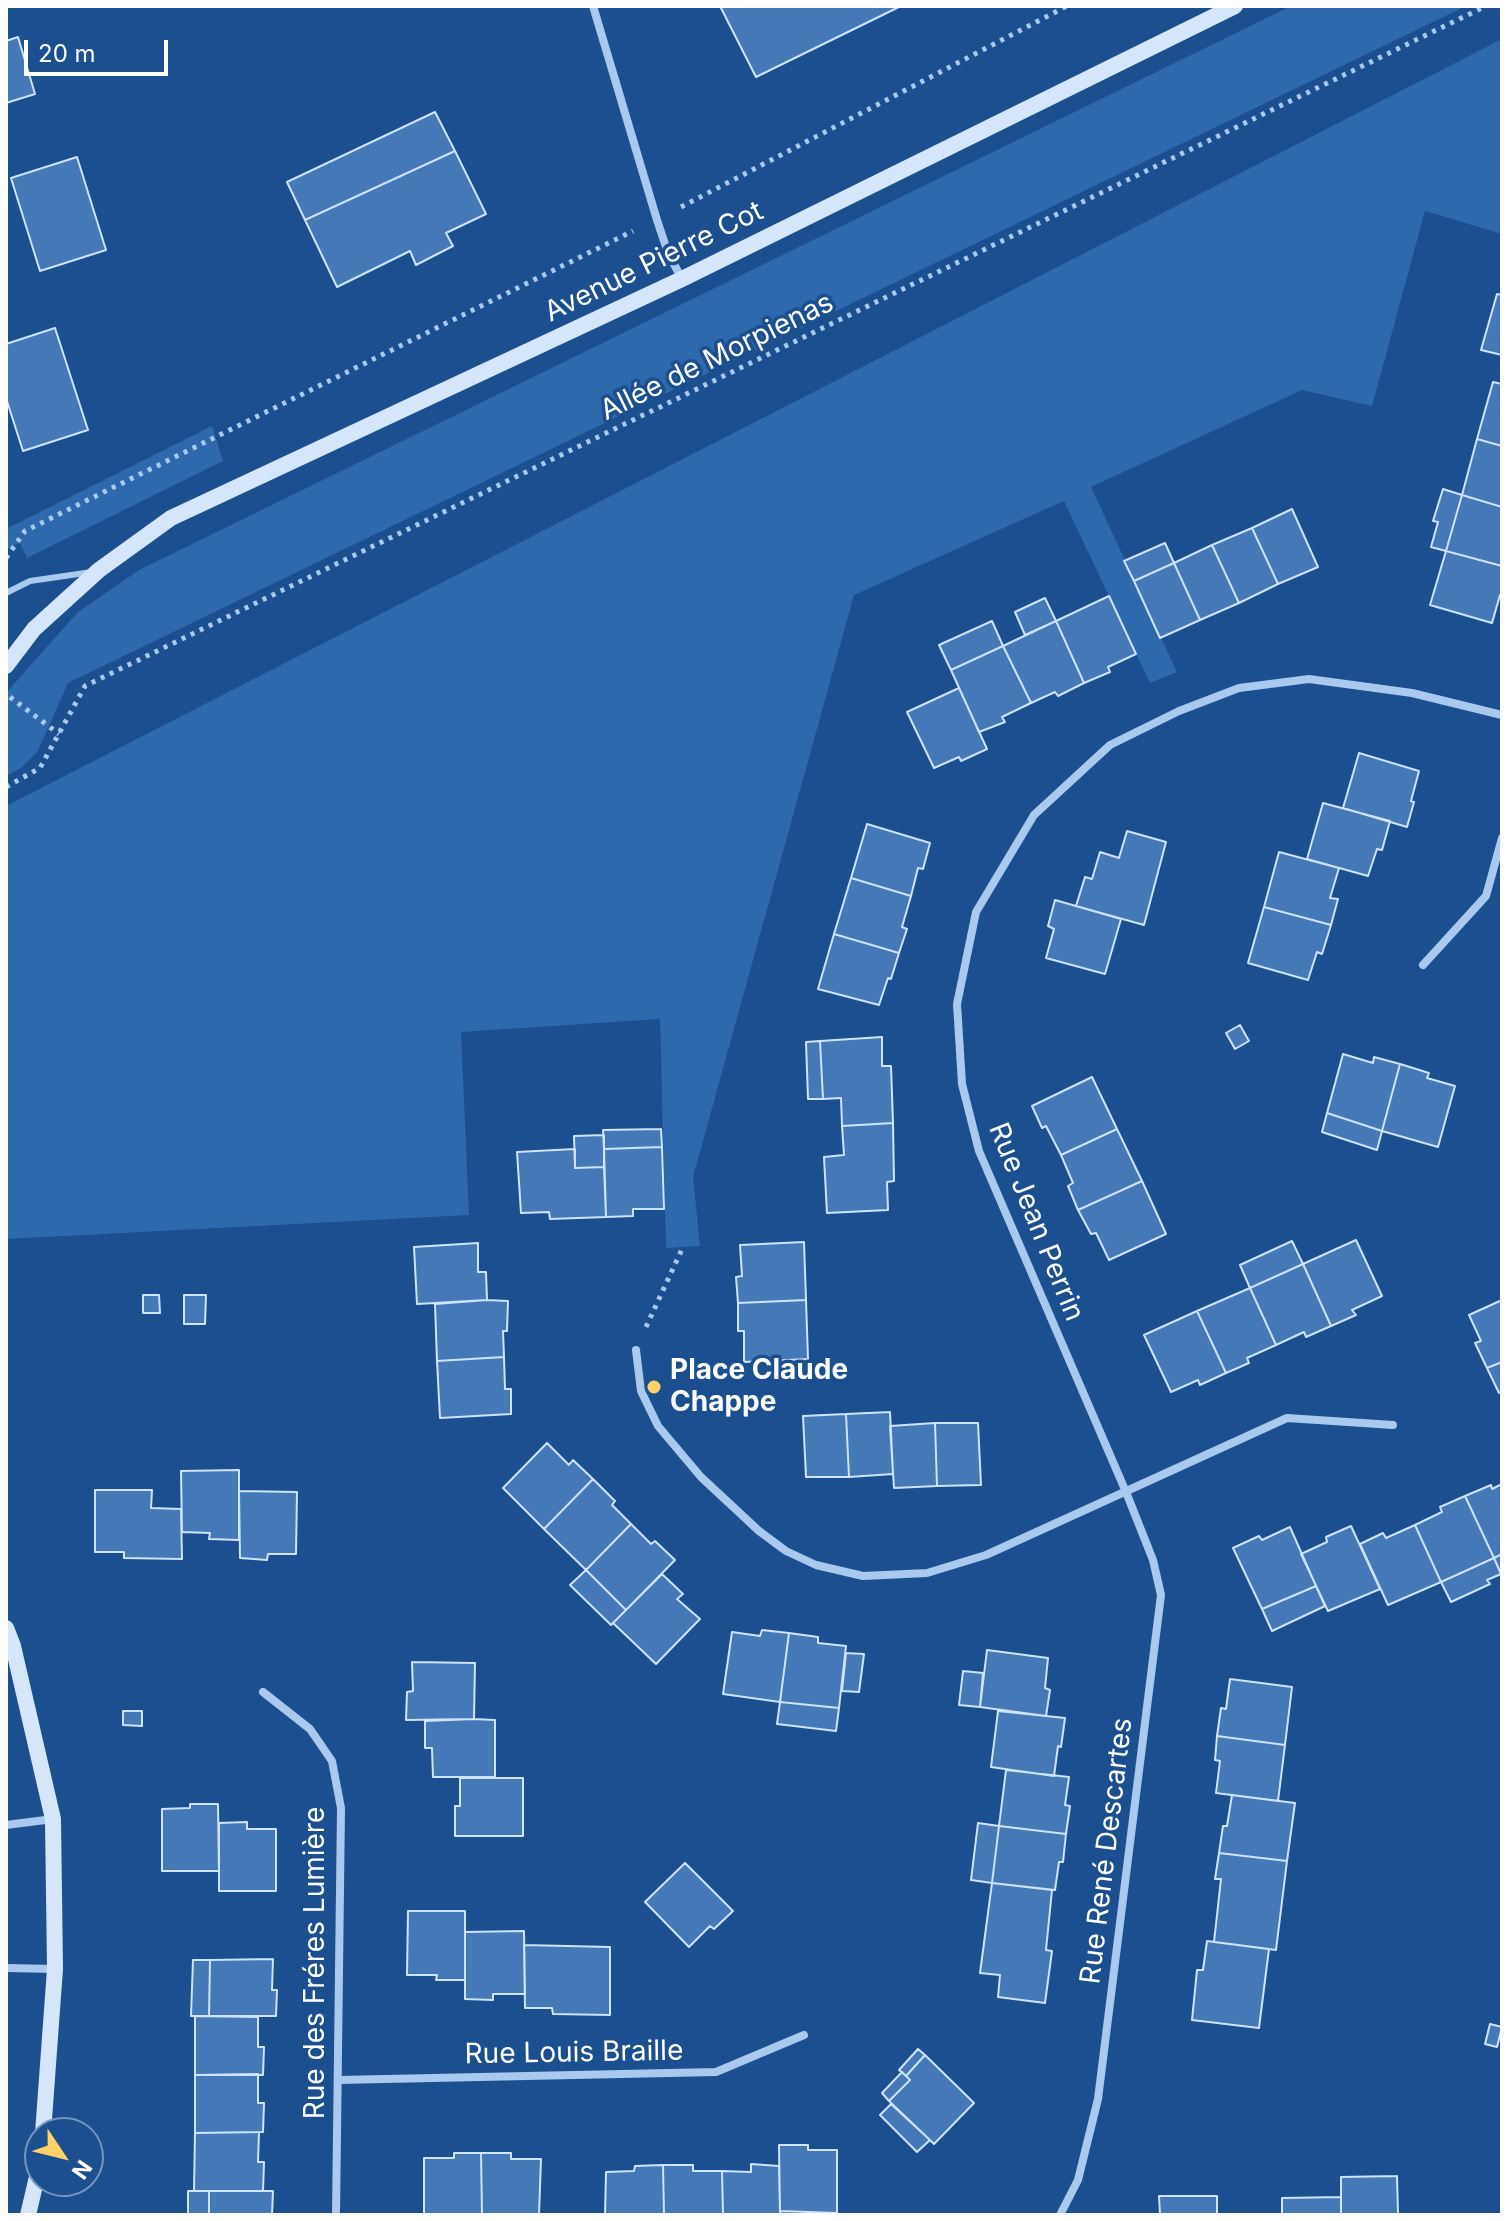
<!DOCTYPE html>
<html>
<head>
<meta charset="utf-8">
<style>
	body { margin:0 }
	#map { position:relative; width:1508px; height:2221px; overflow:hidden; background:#1b4f8f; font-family:Inter,sans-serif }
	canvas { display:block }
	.frame { position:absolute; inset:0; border:8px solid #fff; pointer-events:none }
	.north { position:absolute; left:24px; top:2117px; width:80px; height:80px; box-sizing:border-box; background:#1b4f8f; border:2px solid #7695bc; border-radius:50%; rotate:125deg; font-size:22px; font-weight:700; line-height:32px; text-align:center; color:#fff }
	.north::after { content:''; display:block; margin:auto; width:28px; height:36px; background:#ffd166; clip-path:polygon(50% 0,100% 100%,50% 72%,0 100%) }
	.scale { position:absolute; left:24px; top:40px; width:144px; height:36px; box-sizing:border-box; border:4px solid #fff; border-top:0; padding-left:10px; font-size:24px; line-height:28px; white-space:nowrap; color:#fff; -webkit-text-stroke:6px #1b4f8f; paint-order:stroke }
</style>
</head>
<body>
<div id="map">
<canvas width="1508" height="2221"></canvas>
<div class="frame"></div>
<div class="north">N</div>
<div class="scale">20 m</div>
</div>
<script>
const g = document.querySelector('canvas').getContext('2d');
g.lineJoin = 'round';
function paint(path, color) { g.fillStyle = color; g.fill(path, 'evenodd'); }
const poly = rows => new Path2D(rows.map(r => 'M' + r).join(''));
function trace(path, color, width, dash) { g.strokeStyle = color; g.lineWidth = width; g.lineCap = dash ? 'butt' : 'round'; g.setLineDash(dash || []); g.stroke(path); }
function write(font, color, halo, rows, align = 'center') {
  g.font = font + ' Inter,sans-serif'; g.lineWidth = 7; g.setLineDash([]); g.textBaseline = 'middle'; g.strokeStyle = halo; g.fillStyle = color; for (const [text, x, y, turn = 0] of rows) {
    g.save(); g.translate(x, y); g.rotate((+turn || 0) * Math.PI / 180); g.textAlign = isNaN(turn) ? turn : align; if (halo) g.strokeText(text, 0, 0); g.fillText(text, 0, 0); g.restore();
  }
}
paint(poly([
	[1291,6,1466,6,68,683,38,751,21,768,6,776,6,693,78,612,139,570],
	[1502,39,1502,234,1425,211,1372,406,1302,390,1091,487,1177,672,1150,683,1064,501,854,595,693,1177,700,1246,666,1248,660,1019,461,1032,469,1215,6,1239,6,806],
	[212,426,223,461,27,558,20,543,6,549,6,529]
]), '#2e69ad');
const building = poly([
	[720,6,901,6,756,77,720,6],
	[18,37,35,94,6,103,6,41,18,37],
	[435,112,455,151,305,220,287,182,435,112],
	[455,151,486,214,446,233,453,246,416,265,410,251,337,287,305,220,455,151],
	[77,157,106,250,40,271,11,178,77,157],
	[1497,294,1502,295,1502,355,1481,350,1497,294],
	[55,328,88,430,23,451,6,398,6,344,55,328],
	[1493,382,1502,384,1502,446,1477,439,1493,382],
	[1477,439,1502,446,1502,507,1462,495,1477,439],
	[1443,489,1462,495,1446,551,1431,547,1438,522,1433,521,1443,489],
	[1462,495,1502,507,1502,566,1446,551,1462,495],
	[1292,509,1318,567,1278,584,1252,528,1292,509],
	[1252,528,1278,584,1239,603,1212,545,1252,528],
	[1165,543,1174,563,1134,581,1124,561,1165,543],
	[1212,545,1239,603,1200,620,1174,563,1212,545],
	[1446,551,1502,566,1502,596,1500,595,1492,623,1430,605,1446,551],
	[1174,563,1200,620,1160,638,1134,581,1174,563],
	[1109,596,1136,654,1108,667,1110,672,1084,683,1056,621,1109,596],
	[1045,598,1056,621,1025,635,1015,612,1045,598],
	[992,621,1003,646,951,670,939,645,992,621],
	[1056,621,1084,683,1058,696,1055,692,1031,703,1003,646,1056,621],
	[1003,646,1031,703,1002,717,1005,722,979,732,951,670,1003,646],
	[959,688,987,749,961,761,959,757,934,768,907,712,959,688],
	[1359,753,1419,771,1411,801,1414,802,1407,827,1343,808,1359,753],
	[1323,803,1390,821,1382,850,1377,849,1368,876,1307,859,1323,803],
	[867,824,930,843,923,869,918,868,911,896,851,878,867,824],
	[1127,831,1166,842,1144,925,1076,906,1085,877,1092,879,1100,852,1119,858,1127,831],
	[1279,852,1339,868,1330,898,1338,899,1331,925,1264,907,1279,852],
	[851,878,911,896,902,927,907,929,899,953,834,934,851,878],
	[1055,900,1121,919,1105,974,1046,958,1054,929,1048,926,1055,900],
	[1264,907,1331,925,1322,954,1317,952,1308,980,1248,963,1264,907],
	[834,934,899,953,891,979,888,978,879,1005,818,989,834,934],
	[1240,1025,1249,1041,1235,1049,1226,1033,1240,1025],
	[882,1037,882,1066,891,1066,893,1123,842,1126,841,1098,823,1099,820,1041,882,1037],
	[820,1041,823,1099,808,1099,806,1042,820,1041],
	[1343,1054,1373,1063,1374,1057,1400,1064,1382,1131,1327,1113,1343,1054],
	[1400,1064,1429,1073,1427,1078,1455,1086,1438,1147,1382,1131,1400,1064],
	[1092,1077,1117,1129,1061,1155,1046,1126,1042,1128,1032,1106,1092,1077],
	[1327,1113,1382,1131,1377,1150,1322,1132,1327,1113],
	[893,1123,894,1181,887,1182,888,1210,827,1213,824,1157,844,1155,842,1126,893,1123],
	[661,1129,662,1147,604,1149,603,1130,661,1129],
	[1117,1129,1142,1181,1078,1210,1068,1186,1073,1183,1061,1155,1117,1129],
	[604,1135,604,1167,575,1168,574,1136,604,1135],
	[662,1147,664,1209,633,1209,633,1216,606,1217,604,1149,662,1147],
	[575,1149,575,1168,604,1167,606,1217,550,1219,549,1212,521,1213,517,1152,575,1149],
	[1142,1181,1166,1234,1109,1260,1096,1233,1091,1234,1078,1210,1142,1181],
	[1356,1240,1382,1296,1352,1310,1356,1315,1331,1326,1303,1264,1356,1240],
	[1292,1241,1303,1264,1250,1288,1240,1265,1292,1241],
	[804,1242,806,1300,738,1303,736,1277,742,1276,740,1245,804,1242],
	[478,1243,478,1272,486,1272,487,1300,417,1304,414,1247,478,1243],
	[1303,1264,1331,1326,1306,1337,1304,1332,1276,1345,1250,1288,1303,1264],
	[1250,1288,1276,1345,1247,1358,1249,1363,1226,1373,1197,1311,1250,1288],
	[143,1295,159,1295,160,1313,143,1313,143,1295],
	[184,1295,206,1295,205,1324,184,1324,184,1295],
	[487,1300,508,1301,507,1331,503,1331,504,1357,437,1361,435,1304,487,1300],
	[806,1300,808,1359,744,1362,744,1331,738,1331,738,1303,806,1300],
	[1502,1300,1502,1362,1487,1368,1475,1343,1481,1341,1469,1315,1502,1300],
	[1197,1311,1226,1373,1200,1385,1198,1380,1171,1392,1144,1335,1197,1311],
	[504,1357,505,1389,511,1389,511,1414,440,1418,437,1361,504,1357],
	[1502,1362,1502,1391,1499,1393,1487,1368,1502,1362],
	[890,1412,893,1474,849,1477,846,1414,890,1412],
	[846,1414,849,1477,806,1477,803,1416,846,1414],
	[935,1423,978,1423,981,1485,937,1486,935,1423],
	[935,1423,937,1486,894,1488,890,1426,935,1423],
	[547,1443,569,1465,573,1460,593,1479,544,1529,503,1488,547,1443],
	[239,1470,239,1540,209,1539,210,1533,182,1532,181,1471,239,1470],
	[593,1479,615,1501,612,1505,631,1524,586,1570,544,1529,593,1479],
	[1502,1484,1502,1554,1494,1558,1465,1496,1491,1485,1492,1489,1502,1484],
	[95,1490,152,1490,151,1508,181,1509,182,1559,124,1558,124,1552,95,1552,95,1490],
	[239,1491,297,1492,296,1554,268,1554,267,1560,240,1558,239,1491],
	[1465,1496,1494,1558,1441,1582,1415,1525,1442,1512,1440,1507,1465,1496],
	[631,1524,651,1544,655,1541,675,1560,626,1610,586,1570,631,1524],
	[1415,1525,1441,1582,1388,1605,1360,1544,1383,1533,1386,1538,1415,1525],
	[1351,1526,1380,1589,1328,1611,1301,1554,1327,1542,1326,1537,1351,1526],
	[1290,1527,1316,1586,1262,1609,1233,1548,1259,1536,1262,1540,1290,1527],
	[1502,1554,1502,1574,1501,1574,1494,1558,1502,1554],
	[1494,1558,1501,1574,1487,1580,1490,1584,1451,1602,1441,1582,1494,1558],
	[586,1570,626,1610,611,1625,570,1585,586,1570],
	[662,1574,683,1594,677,1599,700,1619,656,1664,613,1623,662,1574],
	[1316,1586,1325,1606,1272,1631,1262,1609,1316,1586],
	[762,1630,789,1633,780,1702,723,1694,732,1632,760,1636,762,1630],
	[789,1633,818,1637,818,1643,846,1646,839,1708,780,1702,789,1633],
	[987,1650,1048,1658,1045,1688,1050,1690,1046,1716,980,1707,987,1650],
	[846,1653,864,1654,859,1692,842,1691,846,1653],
	[412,1662,475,1663,474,1719,406,1720,407,1692,413,1691,412,1662],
	[963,1671,983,1673,980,1707,959,1705,963,1671],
	[1230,1679,1292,1687,1285,1745,1217,1736,1221,1708,1226,1709,1230,1679],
	[780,1702,839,1708,836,1731,777,1724,780,1702],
	[123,1711,142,1711,142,1726,123,1725,123,1711],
	[998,1711,1065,1718,1061,1747,1058,1746,1054,1776,991,1767,998,1711],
	[474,1719,495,1720,495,1777,433,1777,432,1748,425,1748,425,1721,474,1719],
	[1217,1736,1285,1745,1278,1801,1216,1793,1220,1761,1215,1760,1217,1736],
	[1006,1770,1069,1777,1065,1805,1070,1806,1066,1834,999,1826,1006,1770],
	[460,1778,523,1778,523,1836,455,1836,455,1806,460,1806,460,1778],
	[1232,1795,1295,1803,1287,1861,1219,1853,1223,1826,1227,1826,1232,1795],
	[190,1804,218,1804,219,1871,162,1871,162,1809,190,1808,190,1804],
	[247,1822,247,1829,276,1829,276,1891,219,1891,219,1823,247,1822],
	[978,1823,999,1826,992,1883,971,1880,978,1823],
	[999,1826,1066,1834,1063,1862,1059,1862,1055,1890,992,1883,999,1826],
	[1219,1853,1287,1861,1276,1950,1214,1942,1221,1879,1215,1879,1219,1853],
	[685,1863,733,1911,714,1929,710,1926,689,1947,645,1902,685,1863],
	[992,1883,1052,1890,1046,1950,1052,1951,1045,2003,998,1997,1000,1975,980,1973,992,1883],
	[408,1911,465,1911,465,1980,436,1980,437,1975,407,1975,408,1911],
	[524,1931,525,1994,493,1994,493,2000,465,1999,465,1932,524,1931],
	[1207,1941,1269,1949,1259,2028,1192,2020,1197,1970,1203,1970,1207,1941],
	[524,1945,610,1947,610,2015,553,2014,552,2008,525,2008,524,1945],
	[273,1959,272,1990,277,1990,276,2016,209,2016,210,1960,273,1959],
	[193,1960,210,1960,209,2016,191,2016,193,1960],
	[195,2016,258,2017,258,2047,264,2047,263,2075,195,2075,195,2016],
	[1490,2024,1502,2027,1497,2047,1485,2044,1490,2024],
	[918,2049,925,2055,906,2076,899,2070,918,2049],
	[925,2055,974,2103,934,2144,889,2101,910,2080,906,2076,925,2055],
	[902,2072,910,2080,889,2101,882,2093,902,2072],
	[258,2074,258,2103,264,2103,263,2132,195,2133,195,2075,258,2074],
	[891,2104,930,2140,917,2152,880,2115,891,2104],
	[259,2132,258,2162,264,2162,263,2191,194,2191,195,2133,259,2132],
	[779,2145,808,2145,808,2150,837,2150,837,2213,780,2211,779,2145],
	[454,2153,481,2153,482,2215,424,2215,424,2158,454,2158,454,2153],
	[481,2153,511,2153,511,2159,541,2159,539,2215,482,2215,481,2153],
	[751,2164,779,2166,780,2215,723,2215,722,2171,751,2172,751,2164],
	[663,2165,693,2165,693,2171,722,2171,723,2215,664,2215,663,2165],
	[663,2165,664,2215,605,2215,606,2172,634,2171,635,2166,663,2165],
	[1397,2176,1398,2215,1341,2215,1341,2177,1397,2176],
	[188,2191,209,2191,209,2215,188,2215,188,2191],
	[209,2191,273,2191,272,2215,209,2215,209,2191],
	[1159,2196,1217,2196,1217,2214,1247,2215,1160,2215,1159,2196],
	[1341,2197,1341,2215,1282,2215,1282,2198,1341,2197],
	[780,2211,837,2213,837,2215,780,2215,780,2211]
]);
paint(building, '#4478b7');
trace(building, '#cfe3fa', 2);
trace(poly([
	[681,207,1067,6],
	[6,558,25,531,633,231],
	[10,697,59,734],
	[6,787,40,768,85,686,1486,6],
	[646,1327,683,1247]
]), '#a9c9ee', 5, [4, 6]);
trace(poly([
	[6,593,30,581,92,572]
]), '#a9c9ee', 6);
trace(poly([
	[593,6,657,220,668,253,682,279],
	[1423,965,1486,896,1502,838],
	[636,1350,641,1391,658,1426,701,1477,759,1531,786,1551,816,1565,863,1576,927,1573,986,1555,1287,1418,1393,1425],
	[263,1692,310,1729,332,1761,341,1808,336,2215],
	[6,1825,53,1819],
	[6,1968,55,1969],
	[338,2080,716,2072,804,2035],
	[1060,2215,1078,2180,1098,2099,1161,1595,1153,1560,1126,1492,979,1151,962,1084,957,1004,976,912,1034,815,1110,745,1179,711,1239,688,1309,679,1412,693,1502,715]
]), '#a9c9ee', 8);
trace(poly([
	[6,666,34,629,99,570,171,518,682,279,1235,6],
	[6,1628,13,1646,53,1819,55,1969,43,2133],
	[28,2215,40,2164]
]), '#d6e6fa', 16);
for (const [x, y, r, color] of [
	[654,1387,8,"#ffd166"]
]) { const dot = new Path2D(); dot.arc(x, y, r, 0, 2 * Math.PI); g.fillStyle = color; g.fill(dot); trace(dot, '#1b4f8f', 3); }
write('28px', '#fff', '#1b4f8f', [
	["Avenue Pierre Cot",654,262,-26],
	["Allée de Morpienas",717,357,-26],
	["Rue Jean Perrin",1036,1222,68],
	["Rue René Descartes",1107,1851,-83],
	["Rue des Fréres Lumière",316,1963,-90],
	["Rue Louis Braille",574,2053,-1]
]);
write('bold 28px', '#fff', '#1b4f8f', [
	["Place Claude",670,1371],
	["Chappe",670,1403]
], 'left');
</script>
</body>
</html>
